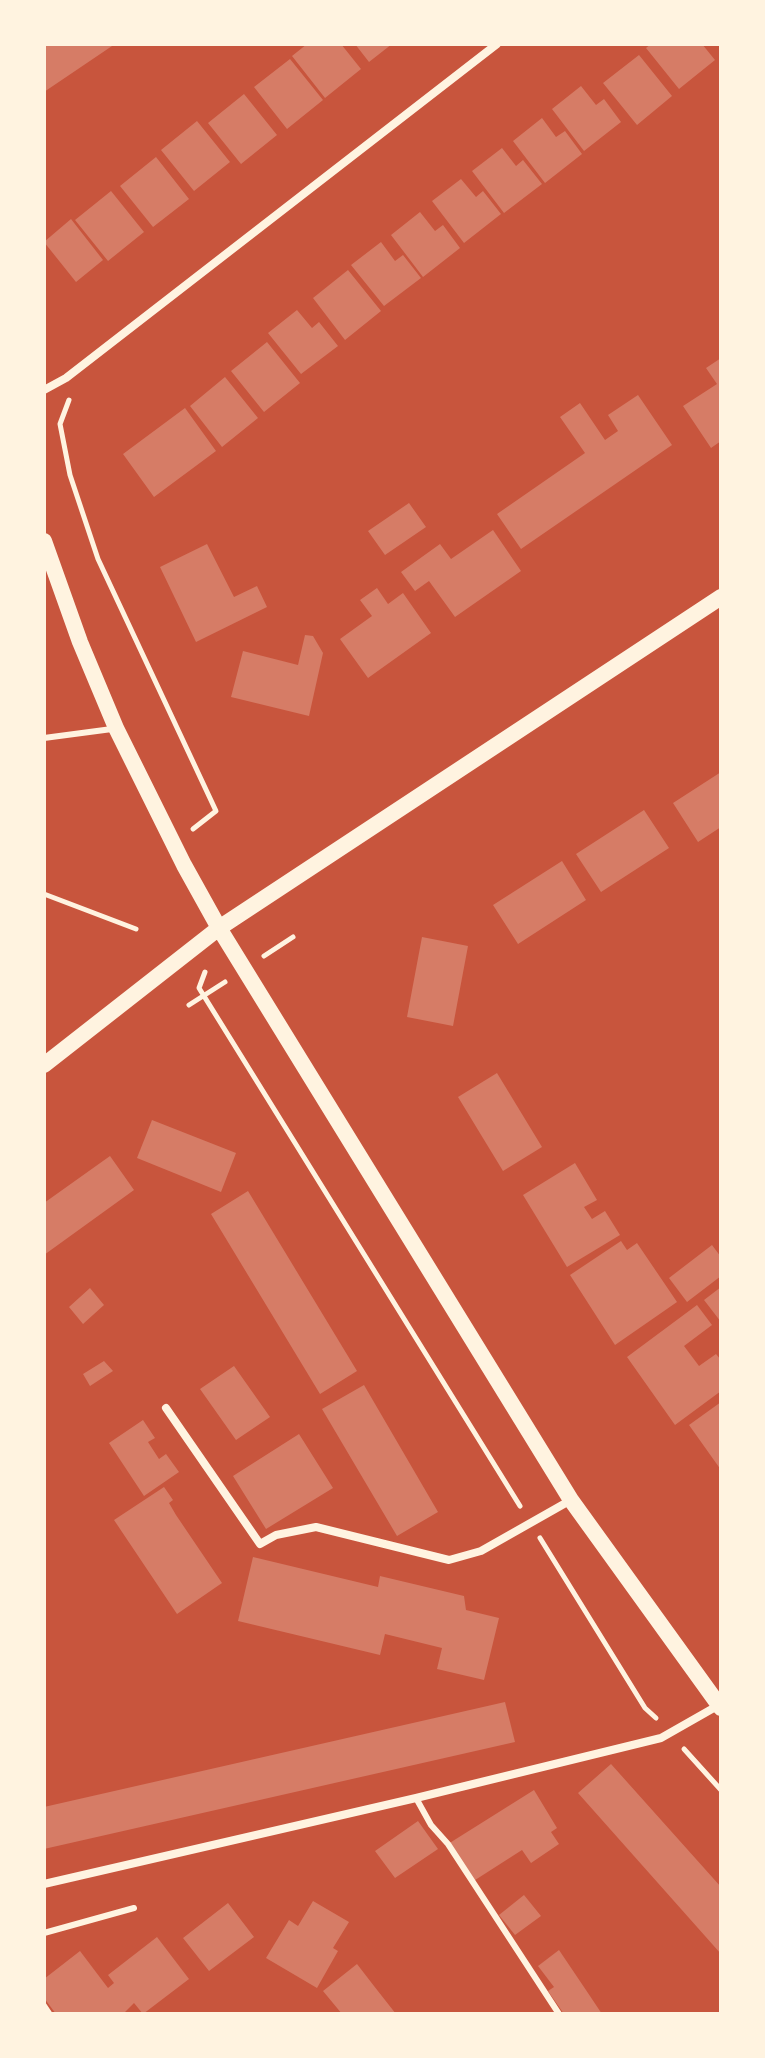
<!DOCTYPE html>
<html>
<head>
<meta charset="utf-8">
<style>
	body { margin:0 }
	#map { position:relative; width:765px; height:2058px; overflow:hidden; background:#c8553d; font-family:"Roboto Condensed",sans-serif }
	canvas { display:block }
	.frame { position:absolute; inset:0; border:46px solid #fff3e0; pointer-events:none }
</style>
</head>
<body>
<div id="map">
<canvas width="765" height="2058"></canvas>
<div class="frame"></div>
</div>
<script>
const g = document.querySelector('canvas').getContext('2d');
g.lineJoin = 'round';
function paint(path, color) { g.fillStyle = color; g.fill(path, 'evenodd'); }
const poly = rows => new Path2D(rows.map(r => 'M' + r).join(''));
function trace(path, color, width, dash) { g.strokeStyle = color; g.lineWidth = width; g.lineCap = dash ? 'butt' : 'round'; g.setLineDash(dash || []); g.stroke(path); }
paint(poly([
	[44,44,115,44,44,92],
	[307,44,341,44,361,69,325,98,292,56],
	[355,44,392,44,369,62],
	[651,44,702,44,715,60,679,89,646,48],
	[639,55,672,96,637,125,603,83],
	[290,59,323,100,287,129,254,87],
	[581,86,596,105,604,99,621,122,584,151,552,109],
	[244,94,277,135,241,164,208,123],
	[542,118,556,137,565,131,582,154,545,183,513,141],
	[197,121,230,162,194,191,161,150],
	[502,148,516,166,523,160,542,184,504,213,472,171],
	[156,157,189,199,153,227,120,186],
	[461,179,476,197,483,191,501,214,464,243,432,201],
	[111,191,144,232,108,261,75,220],
	[420,212,435,231,443,225,460,248,423,277,391,235],
	[71,219,103,260,76,282,44,242],
	[381,242,395,261,403,255,421,278,384,306,351,265],
	[348,270,381,311,345,340,313,298],
	[297,310,312,328,319,322,338,346,301,374,268,333],
	[267,342,300,383,264,412,231,371],
	[721,358,721,441,711,448,683,406,717,384,706,368],
	[225,377,258,418,222,447,190,406],
	[638,395,672,445,521,549,497,514,585,453,560,417,580,403,605,440,618,431,608,415],
	[185,408,216,451,154,497,123,454],
	[409,503,426,527,385,555,368,531],
	[493,530,521,571,455,617,429,581,415,591,401,572,440,544,451,559],
	[207,544,234,597,257,586,267,607,196,642,160,567],
	[377,588,388,604,403,593,431,633,368,678,340,639,372,616,360,600],
	[305,635,313,636,323,653,309,716,231,697,243,651,298,665],
	[721,772,721,827,698,842,673,803],
	[644,810,669,848,601,892,576,854],
	[562,861,586,900,518,944,493,905],
	[422,937,468,946,453,1026,407,1017],
	[497,1073,542,1147,503,1171,458,1097],
	[152,1120,236,1153,221,1192,137,1158],
	[110,1156,134,1190,44,1255,44,1203],
	[575,1163,597,1200,584,1207,592,1219,605,1211,620,1235,567,1267,523,1195],
	[248,1191,357,1371,320,1394,211,1214],
	[621,1241,627,1250,637,1243,677,1302,615,1345,570,1275],
	[712,1245,721,1257,721,1276,687,1302,669,1278],
	[721,1287,721,1322,704,1300],
	[90,1288,104,1305,83,1324,69,1307],
	[697,1305,712,1325,684,1346,699,1366,716,1354,721,1360,721,1391,675,1425,627,1357],
	[104,1361,113,1371,90,1386,83,1374],
	[234,1366,270,1417,236,1440,200,1389],
	[364,1385,438,1512,397,1536,322,1409],
	[721,1402,721,1470,689,1425],
	[143,1420,155,1438,148,1442,159,1459,166,1454,179,1472,144,1496,109,1443],
	[299,1434,333,1488,266,1529,233,1476],
	[164,1487,173,1500,169,1503,176,1515,222,1583,177,1614,114,1520],
	[253,1557,378,1587,380,1576,464,1596,466,1610,499,1618,484,1680,437,1669,442,1648,385,1634,380,1655,238,1621],
	[505,1702,515,1742,44,1849,44,1807],
	[611,1764,721,1887,721,1954,578,1793],
	[534,1790,557,1828,551,1832,559,1844,531,1863,522,1850,472,1882,448,1844],
	[418,1821,438,1849,395,1878,375,1851],
	[524,1895,541,1916,515,1935,499,1915],
	[313,1901,349,1922,333,1948,338,1951,317,1988,266,1958,289,1920,298,1926],
	[228,1903,254,1937,209,1971,183,1938],
	[157,1937,189,1979,143,2014,134,2003,123,2014,56,2014,44,1998,44,1979,80,1951,108,1988,114,1983,108,1975],
	[559,1950,590,1996,602,2014,564,2014,548,1991,554,1987,538,1966],
	[357,1964,374,1986,396,2014,342,2014,323,1991]
]), '#d67c66');
trace(poly([
	[69,400,60,424,70,475,98,559,216,811,193,829],
	[44,894,136,929],
	[264,956,293,937],
	[205,972,199,988,520,1506],
	[189,1005,225,982],
	[540,1538,645,1708,656,1718],
	[684,1749,721,1790],
	[44,2005,50,2014]
]), '#fff3e0', 5);
trace(poly([
	[44,738,112,729],
	[416,1798,431,1825,448,1844,559,2014],
	[44,1933,134,1908]
]), '#fff3e0', 6);
trace(poly([
	[44,390,66,378,497,44],
	[166,1408,260,1544,276,1535,316,1527,449,1560,481,1551,571,1500],
	[44,1884,416,1798,661,1738,719,1705]
]), '#fff3e0', 8);
trace(poly([
	[44,541,80,642,116,728,184,865,219,928,571,1500,721,1708],
	[44,1065,219,928,721,597]
]), '#fff3e0', 16);
</script>
</body>
</html>
